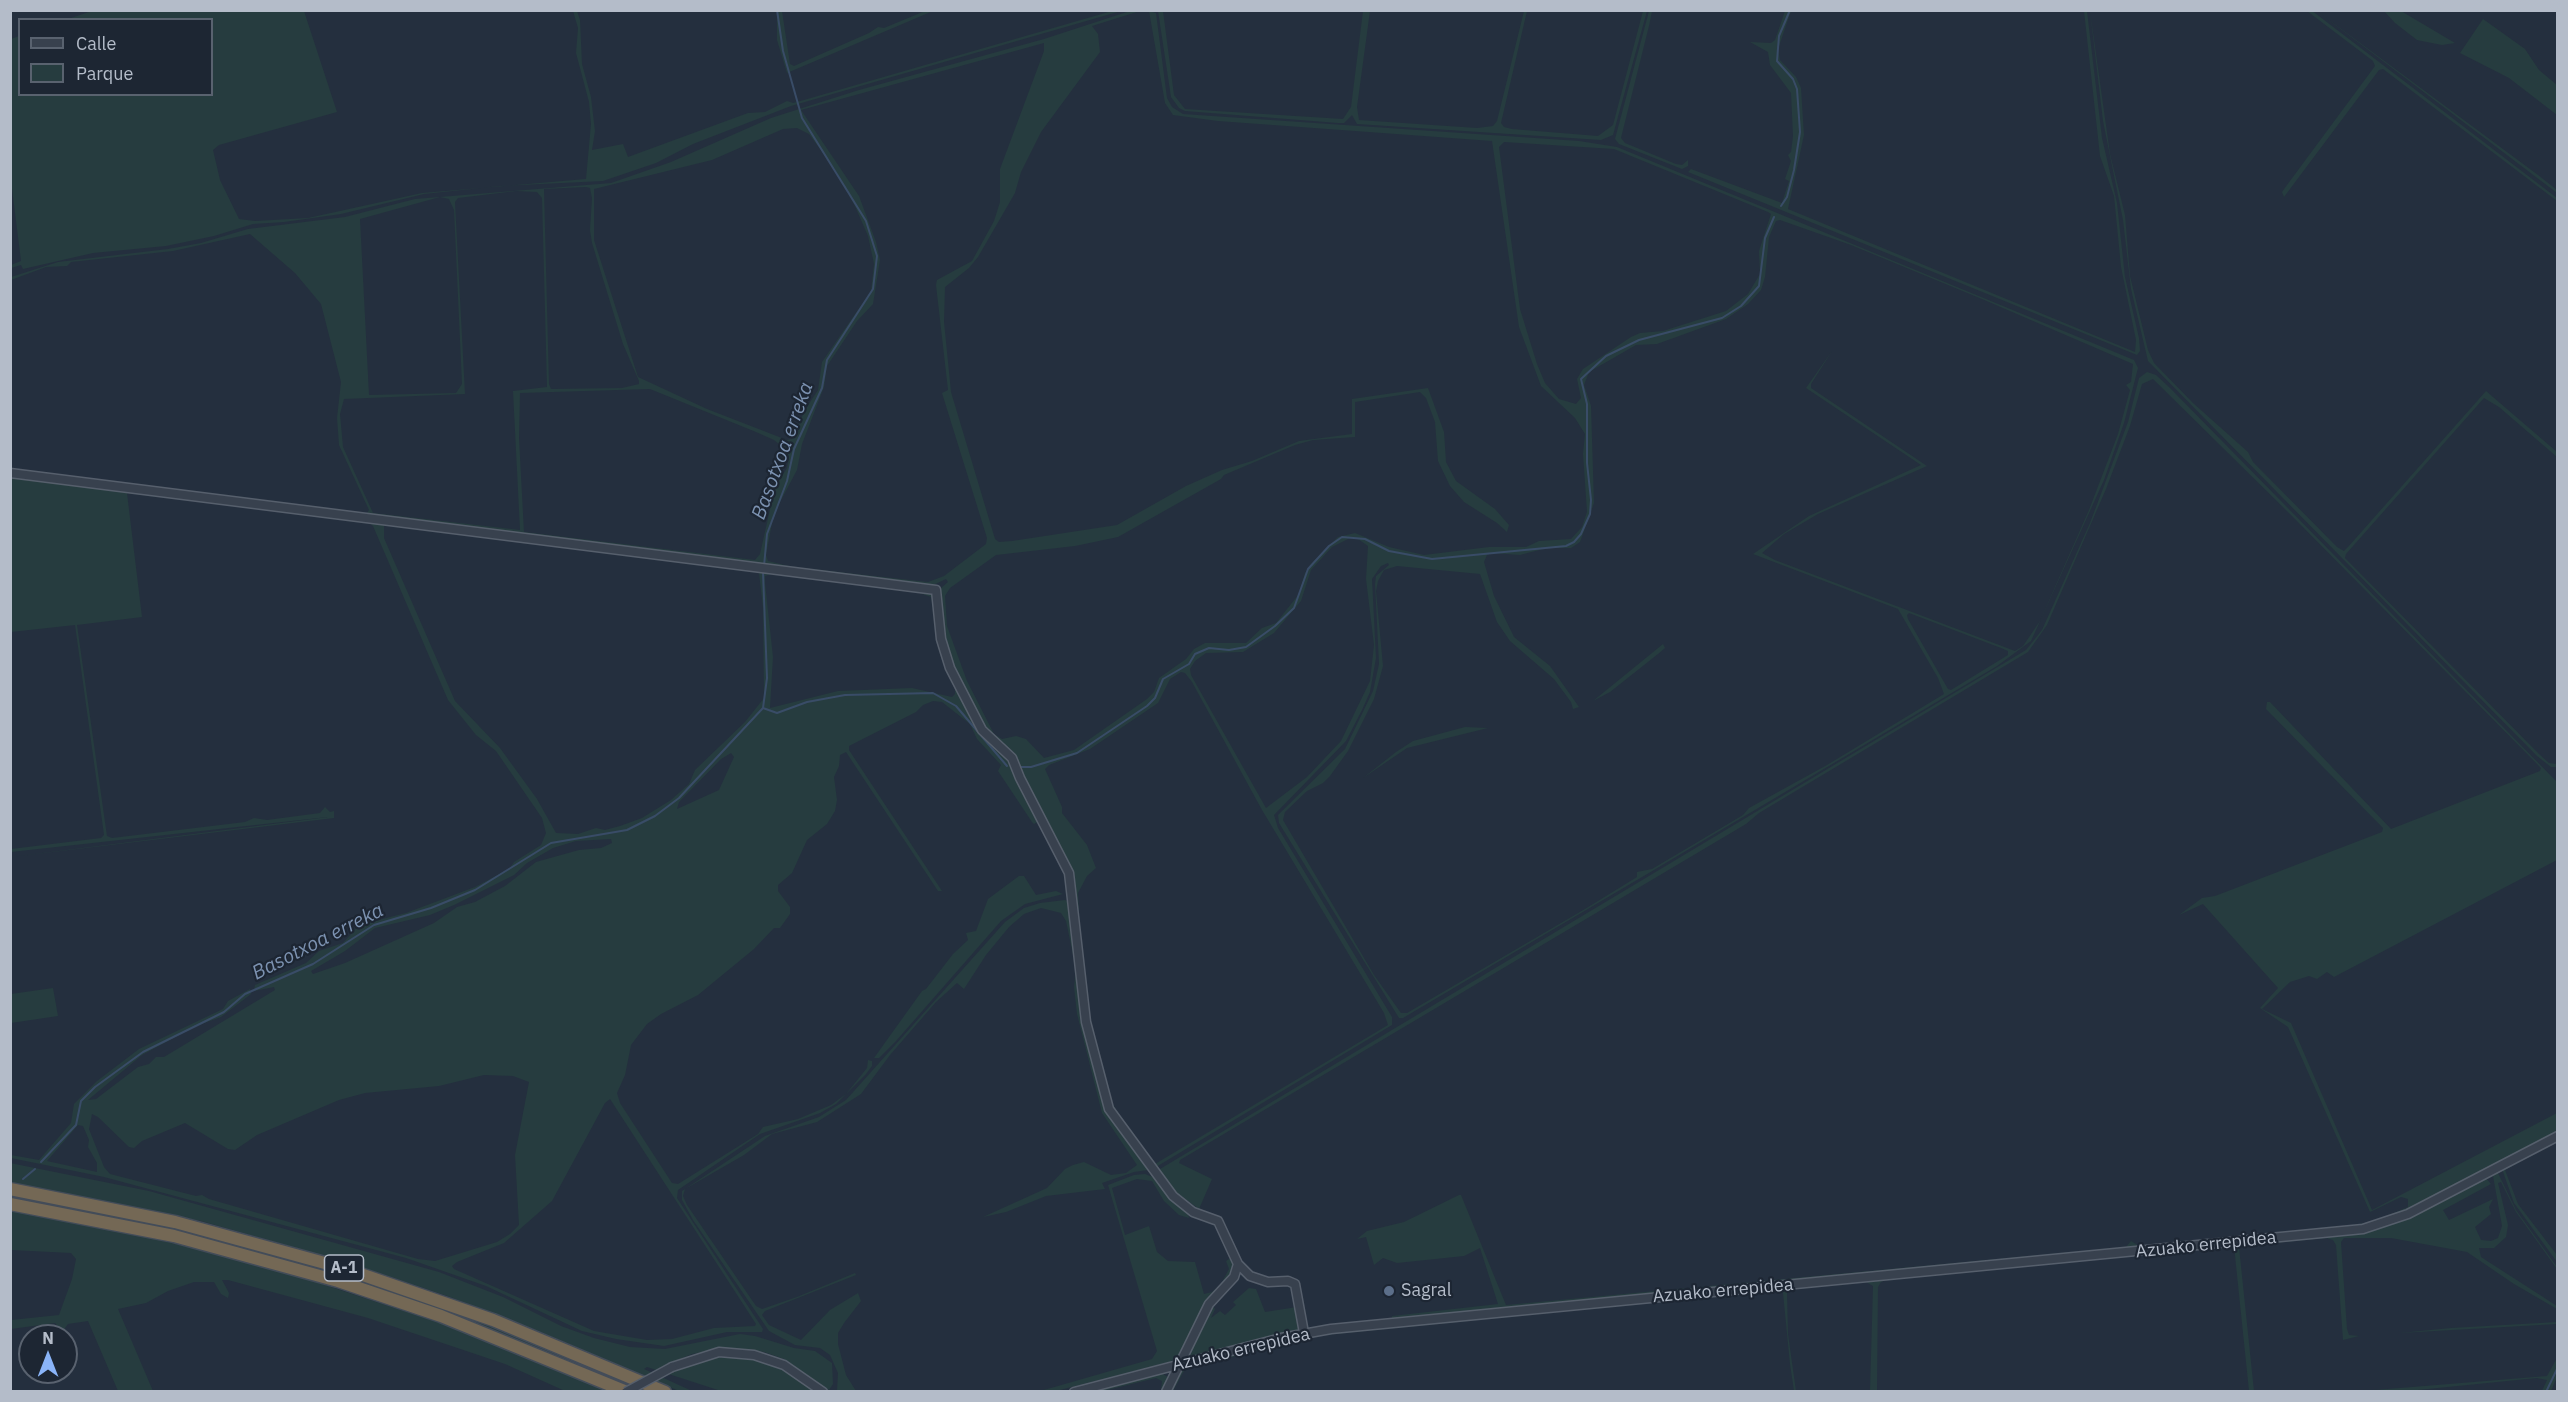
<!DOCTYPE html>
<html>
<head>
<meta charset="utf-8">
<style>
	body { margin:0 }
	#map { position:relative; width:2568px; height:1402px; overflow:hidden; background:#242f3e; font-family:"IBM Plex Sans",sans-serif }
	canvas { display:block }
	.frame { position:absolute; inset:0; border:12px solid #b4bcc9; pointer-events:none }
	.legend { position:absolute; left:18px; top:18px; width:195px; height:78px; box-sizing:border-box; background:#1d2633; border:2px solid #59626f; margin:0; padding:8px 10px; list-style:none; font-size:18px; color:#b4bcc9 }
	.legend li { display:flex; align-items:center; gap:12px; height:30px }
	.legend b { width:30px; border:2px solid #59626f }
	.north { position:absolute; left:18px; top:1324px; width:60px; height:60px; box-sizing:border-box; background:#1d2633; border:2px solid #59626f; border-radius:50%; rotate:0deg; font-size:16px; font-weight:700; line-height:24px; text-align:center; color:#b4bcc9 }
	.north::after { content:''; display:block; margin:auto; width:21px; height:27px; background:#8ab4f8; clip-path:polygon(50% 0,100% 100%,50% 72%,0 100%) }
</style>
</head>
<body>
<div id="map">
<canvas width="2568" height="1402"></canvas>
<div class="frame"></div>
<ul class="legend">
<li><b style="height:8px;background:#38414e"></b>Calle</li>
<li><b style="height:16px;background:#263c3f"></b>Parque</li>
</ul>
<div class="north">N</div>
</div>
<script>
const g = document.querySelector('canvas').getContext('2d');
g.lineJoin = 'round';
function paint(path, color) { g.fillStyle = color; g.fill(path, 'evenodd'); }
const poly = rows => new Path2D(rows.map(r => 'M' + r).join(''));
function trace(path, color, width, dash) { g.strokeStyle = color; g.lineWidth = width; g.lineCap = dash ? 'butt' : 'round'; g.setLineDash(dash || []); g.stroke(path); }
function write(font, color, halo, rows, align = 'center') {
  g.font = font + ' "IBM Plex Sans",sans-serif'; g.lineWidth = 4.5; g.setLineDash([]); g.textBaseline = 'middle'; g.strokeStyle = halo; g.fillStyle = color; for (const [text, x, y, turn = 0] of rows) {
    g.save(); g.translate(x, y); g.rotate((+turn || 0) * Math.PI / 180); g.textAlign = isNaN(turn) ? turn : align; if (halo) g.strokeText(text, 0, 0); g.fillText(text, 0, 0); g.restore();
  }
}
paint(poly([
	[95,10,304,11,337,112,219,145,213,150,220,180,239,219,255,221,308,218,422,193,586,179,591,124,589,102,576,53,578,28,573,11,577,11,580,20,582,64,591,97,595,131,592,150,623,144,628,157,748,113,765,112,787,101,793,103,804,100,1112,11,1121,11,791,106,693,144,656,163,603,181,500,186,424,194,341,214,284,222,253,224,214,236,166,246,93,253,23,269,21,265,11,268,11,265,21,261,11,181,11,39,19,36,20,94,212,94,212,20,68,19],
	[1133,10,1140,11,1092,26,1098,34,1100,52,1041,132,1021,172,1015,193,978,257,969,268,945,287,944,322,951,392,995,539,999,542,1012,541,1117,525,1186,486,1222,470,1252,461,1299,441,1352,434,1352,399,1428,388,1444,432,1446,462,1456,481,1495,509,1509,525,1507,532,1497,523,1464,502,1450,486,1438,461,1435,422,1426,398,1420,392,1355,402,1355,437,1313,440,1295,445,1224,475,1221,479,1118,537,1075,546,996,555,950,588,945,596,947,626,967,681,994,734,1002,739,1016,736,1026,739,1044,758,1074,750,1147,699,1154,692,1159,678,1186,659,1194,649,1205,643,1246,643,1262,628,1276,623,1299,594,1305,573,1311,564,1338,537,1355,533,1389,547,1424,555,1489,547,1526,547,1539,541,1571,539,1582,527,1587,512,1583,454,1585,434,1575,418,1541,386,1519,327,1492,141,1218,121,1173,115,1165,103,1149,11,1156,13,1167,98,1172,107,1183,114,1579,141,1617,147,2134,360,2138,368,2124,423,2104,480,2031,641,1997,666,1659,867,1403,1018,1399,1018,1279,823,1278,815,1345,749,1373,691,1379,664,1375,584,1376,576,1389,565,1388,563,1381,566,1372,579,1376,658,1370,692,1362,710,1346,741,1274,815,1278,828,1392,1017,1392,1025,1156,1167,1150,1164,1137,1147,1111,1106,1088,1013,1079,926,1069,863,1024,782,1016,760,1008,750,985,730,955,672,945,645,939,594,941,588,948,582,946,579,931,586,11,472,346,512,367,513,369,510,339,445,337,418,341,382,321,304,295,273,250,234,173,251,71,262,67,266,46,267,11,280,11,277,58,262,168,249,201,243,248,229,345,217,415,199,611,183,671,162,771,118,859,90,1044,39],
	[1044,43,1044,51,1000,169,1000,202,994,221,972,261,937,280,936,285,948,390,942,393,987,538,986,544,944,576,928,582,793,567,768,561,766,555,772,523,779,504,797,470,802,444,824,387,827,366,857,321,873,304,880,260,876,242,859,196,801,110],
	[797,128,809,134,834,168,855,206,868,236,874,264,871,291,822,362,818,390,805,410,792,439,787,440,707,409,638,377,594,240,594,189,712,160,783,129],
	[1504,142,1614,149,1768,212,1771,214,1759,251,1760,274,1748,294,1726,311,1663,331,1640,333,1631,337,1583,369,1577,379,1581,398,1576,404,1559,399,1545,383,1537,364,1520,309,1499,147],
	[586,187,590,188,592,198,590,230,592,243,623,344,639,381,639,384,622,388,551,389,549,384,544,189],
	[516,191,537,192,542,198,547,387,513,391,520,530,373,513,343,447,340,414,344,399,465,394,455,202,458,198],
	[440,197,449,199,454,210,462,384,456,393,369,395,360,219],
	[1780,220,1851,245,1982,299,2133,364,2131,382,2126,385,2130,390,2118,434,2089,510,2040,621,2023,646,2015,651,1775,560,1762,553,1784,534,1818,514,1927,466,1811,388,1811,384,1832,351,1806,388,1921,465,1809,516,1753,554,1898,609,1938,678,1944,694,1827,765,1749,808,1743,815,1652,869,1637,872,1637,877,1585,909,1407,1013,1401,1013,1374,975,1283,820,1285,812,1307,791,1323,783,1330,776,1348,751,1374,699,1383,666,1376,591,1378,581,1384,570,1397,566,1480,574,1497,622,1510,641,1554,679,1571,702,1573,709,1579,707,1550,666,1514,637,1494,596,1484,562,1487,555,1492,553,1520,555,1547,548,1571,548,1580,542,1594,503,1591,406,1584,385,1589,372,1636,345,1657,344,1726,319,1748,304,1761,290,1765,277,1769,237,1776,221],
	[650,389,756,432,774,440,786,450,789,458,787,468,775,487,760,554,755,560,524,532,519,438,520,393],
	[1350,538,1358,539,1368,546,1366,579,1374,645,1370,681,1341,741,1307,777,1266,808,1191,675,1190,669,1195,661,1206,653,1243,652,1274,633,1301,601,1311,570,1332,547],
	[1909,613,2001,648,2008,651,2008,655,1951,690,1948,689,1908,619,1907,615],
	[1181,672,1185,673,1192,682,1262,810,1384,1013,1388,1025,1155,1164,1151,1163,1136,1142,1112,1103,1089,1015,1079,915,1078,893,1087,876,1096,868,1087,845,1062,813,1062,807,1045,769,1049,765,1090,749,1158,703,1170,679],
	[2311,10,2557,198,2557,201,2383,69,2379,70,2284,197,2282,192,2287,185,2375,66,2373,61,2307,11],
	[777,11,782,11,790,64,794,66,869,33,878,27,884,28,925,11,933,11,787,73,777,40],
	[1158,11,1163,11,1174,95,1185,109,1343,119,1351,107,1363,11,1370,11,1357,107,1359,120,1477,128,1493,126,1497,121,1524,11,1527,11,1501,123,1504,127,1512,129,1598,136,1613,125,1643,11,1647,11,1613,135,1601,140,1357,124,1352,115,1344,123,1338,123,1185,111,1179,108,1171,97],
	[1649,11,1652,11,1649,26,1621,138,1625,143,1676,164,1682,165,1688,160,1688,166,1682,169,1619,144,1615,139],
	[1785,11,1791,11,1778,49,1780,60,1796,77,1801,88,1804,135,1788,209,2135,352,2136,340,2121,267,2114,196,2100,156,2084,11,2087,11,2102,138,2117,203,2125,277,2139,338,2140,351,2137,355,1688,172,1691,169,1782,203,1789,181,1785,179,1791,161,1788,155,1791,152,1793,136,1791,93,1770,65,1768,52,1750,42,1771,43,1775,40],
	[2090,11,2110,154,2125,215,2130,276,2148,350,2154,363,2193,403,2248,452,2253,462,2337,547,2344,551,2348,547,2486,391,2557,452,2557,457,2499,407,2484,398,2346,554,2345,558,2539,754,2549,763,2557,764,2557,767,2551,767,2537,756,2148,361,2131,289,2123,220,2103,121],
	[2317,11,2538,175,2557,190,2557,193],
	[2384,11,2401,11,2455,43,2442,45,2417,40,2395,23],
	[2483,19,2525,49,2539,70,2557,85,2557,115,2509,78,2460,53],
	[2147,372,2156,375,2170,388,2557,782,2557,860,2334,977,2327,972,2317,979,2309,976,2290,982,2262,1009,2291,1023,2372,1210,2557,1113,2557,1132,2397,1216,2355,1227,1392,1319,1392,1316,1498,1304,1480,1248,1464,1256,1397,1263,1383,1258,1374,1265,1366,1237,1357,1239,1367,1231,1404,1222,1459,1195,1461,1195,1506,1305,2126,1247,2131,1241,2139,1246,2354,1225,2375,1221,2408,1207,2408,1199,2401,1197,2370,1212,2288,1027,2260,1008,2278,988,2203,904,2179,915,2202,898,2215,896,2382,832,2383,828,2266,709,2267,702,2270,702,2391,829,2540,771,2541,768,2292,516,2153,379,2142,384,2130,426,2106,489,2047,625,2028,652,1759,813,1746,824,1180,1160,1179,1163,1212,1179,1199,1209,1169,1187,1159,1174,1160,1169,2026,650,2042,630,2090,523,2128,422,2139,378],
	[11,475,924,589,934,596,940,641,963,696,983,734,1006,756,1041,820,1034,824,1032,822,998,771,1001,765,977,739,970,724,942,702,933,701,923,705,916,712,849,746,849,750,942,891,938,891,846,752,840,755,839,766,834,777,837,800,835,811,827,824,807,840,792,873,778,885,778,891,790,907,790,914,780,928,774,928,754,949,698,995,661,1014,647,1024,631,1045,625,1075,617,1093,620,1103,672,1183,678,1184,758,1134,763,1127,798,1119,831,1105,846,1094,867,1068,868,1060,872,1061,872,1066,866,1074,836,1104,820,1113,760,1134,678,1190,677,1198,763,1329,762,1332,727,1332,664,1346,616,1339,582,1331,486,1286,406,1258,104,1177,11,1158,11,1155,39,1160,71,1123,74,1104,97,1081,139,1049,223,1009,228,1001,250,989,251,994,221,1017,196,1026,142,1055,88,1100,96,1099,138,1067,149,1064,156,1057,164,1057,275,990,274,987,254,991,255,985,306,963,319,951,343,943,359,925,406,913,475,887,509,869,514,862,541,845,546,833,542,818,496,751,476,735,448,700,373,526,368,522,127,493,142,617,77,625,107,836,112,838,245,822,254,818,267,820,320,813,325,807,330,812,334,811,334,818,11,857,328,817,11,852,11,849,101,838,104,835,75,625,11,632],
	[384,525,754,571,759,573,763,608,764,698,745,722,695,770,689,784,671,800,642,818,620,826,605,830,596,828,578,834,556,833,537,799,500,748,455,701,384,538],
	[771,574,911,590,931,597,939,646,955,686,955,694,952,697,912,688,838,691,770,708,773,657,765,583,765,576],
	[731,753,734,757,719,790,677,809,679,802,721,759],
	[611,839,612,843,601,848,579,850,536,862,505,886,475,902,457,907,434,923,345,963,313,974,311,971,345,951,375,928,430,915,454,905,514,875,527,863,553,848,576,841],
	[484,1075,513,1076,529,1082,515,1155,519,1225,510,1234,497,1242,435,1261,418,1259,209,1199,202,1195,196,1196,110,1174,104,1167,89,1129,92,1114,98,1117,129,1147,134,1148,142,1141,185,1123,228,1149,235,1150,257,1135,339,1100,365,1093,439,1086],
	[610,1099,756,1324,755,1326,714,1328,672,1339,647,1340,594,1331,454,1269,452,1266,457,1262,504,1243,552,1201,605,1103],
	[78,1125,83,1126,89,1140,88,1147,97,1163,97,1172,47,1161],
	[1663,644,1665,648,1658,654,1610,692,1593,701],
	[1465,727,1488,728,1407,748,1363,778,1396,752,1413,741],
	[1019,876,1024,876,1036,895,1056,891,1063,894,1025,904,1001,921,896,1041,879,1058,874,1058,922,991,926,989,953,954,968,940,966,933,976,931,988,899],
	[1065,900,1071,903,1081,980,1107,1106,1148,1170,1134,1172,1102,1183,1105,1189,1046,1196,1006,1212,983,1217,1047,1188,1065,1169,1073,1165,1084,1162,1111,1175,1126,1173,1137,1165,1102,1113,1077,1014,1074,987,1076,969,1066,921,1061,913,1041,908,1024,914,1009,927,986,955,964,989,957,983,936,1002,890,1055,861,1094,817,1122,772,1134,744,1155,685,1189,683,1196,687,1205,756,1306,762,1309,797,1297,855,1273,856,1275,765,1311,762,1315,769,1325,801,1340,830,1310,858,1293,861,1301,844,1323,838,1333,838,1344,846,1375,856,1391,837,1391,838,1373,830,1355,820,1348,795,1345,769,1331,693,1220,682,1200,682,1191,765,1136,819,1117,846,1100,1005,922,1024,908,1040,903],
	[53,988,58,1016,11,1023,11,994],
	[2557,1139,2557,1141,2505,1170,2518,1204,2557,1255,2557,1262,2514,1203,2502,1169],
	[10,1163,149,1191,439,1272,503,1297,561,1326,594,1338,630,1347,665,1349,740,1334,755,1336,794,1348,815,1351,832,1363,833,1384,829,1390,784,1359,764,1352,725,1348,692,1354,665,1365,677,1371,699,1361,722,1357,753,1359,783,1370,816,1391,721,1391,647,1367,644,1369,692,1391,679,1391,543,1333,447,1296,352,1264,201,1221,11,1183],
	[2497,1171,2516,1210,2557,1267,2557,1269,2516,1212,2501,1182,2498,1183,2508,1225,2506,1237,2494,1248,2479,1248,2481,1257,2557,1306,2557,1309,2514,1284,2467,1252,2391,1238,2344,1238,2341,1242,2347,1329,2349,1335,2359,1336,2343,1340,2336,1245,2333,1240,2326,1238,2243,1246,2239,1247,2254,1391,2249,1391,2234,1246,1890,1278,1881,1282,1878,1287,1877,1391,1870,1391,1873,1286,1866,1282,1790,1289,1787,1292,1788,1334,1796,1391,1794,1391,1790,1364,1783,1293,1779,1290,1315,1336,1185,1369,1173,1391,1171,1392,1179,1369,1282,1340,1326,1332,2356,1232,2485,1177,2491,1184,2443,1210,2449,1220,2493,1199,2489,1207,2491,1214,2475,1227,2481,1240,2491,1241,2498,1238,2502,1226,2493,1176],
	[1145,1174,1155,1178,1186,1208,1189,1218,1179,1215,1164,1201,1152,1181,1137,1179,1112,1188,1125,1235,1149,1226,1157,1252,1168,1261,1195,1262,1204,1294,1212,1292,1221,1284,1229,1269,1226,1261,1232,1257,1237,1263,1233,1278,1211,1303,1177,1358,1169,1362,1056,1391,1037,1392,1152,1359,1157,1351,1108,1185,1134,1175],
	[10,1194,130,1216,341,1272,455,1311,653,1391,637,1391,442,1312,11,1199],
	[10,1210,105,1227,267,1266,447,1325,611,1391,565,1391,505,1364,368,1318,228,1280,222,1280,229,1293,228,1298,221,1294,214,1282,194,1282,168,1291,146,1303,118,1309,153,1391,118,1391,88,1321,68,1324,59,1336,55,1336,59,1328,55,1323,11,1329,11,1320,59,1315,72,1279,76,1259,71,1253,11,1250],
	[1249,1288,1256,1289,1265,1312,1297,1307,1301,1332,1185,1358,1213,1306,1215,1309,1211,1318,1220,1311,1225,1315,1236,1305,1233,1302],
	[2557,1322,2557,1324,2400,1333,2451,1328],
	[2557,1358,2557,1377,2551,1391,2542,1391,2547,1380,2537,1378,2408,1391,2363,1391,2547,1376],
	[1161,1373,1168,1377,1164,1391,1161,1391,1162,1381,1156,1378,1103,1391,1090,1392]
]), '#263c3f');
trace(poly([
	[1781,206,1787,197,1794,170,1800,132,1797,89,1793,79,1777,61,1779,36,1790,10],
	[764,566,767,534,787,481,794,449,822,388,827,360,873,289,877,256,866,221,802,118,783,51,777,10],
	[763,708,777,713,807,702,845,695,933,693,956,706,1007,766],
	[1021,767,1031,767,1077,753,1147,706,1155,698,1163,679,1189,664,1195,654,1209,648,1229,650,1246,647,1275,626,1294,608,1308,569,1329,546,1342,537,1365,539,1389,551,1432,559,1566,546,1574,542,1581,534,1590,514,1591,500,1587,463,1587,404,1581,379,1606,356,1639,340,1722,318,1741,306,1759,286,1765,238,1774,217],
	[41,1162,76,1125,81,1101,95,1087,143,1052,224,1012,245,994,313,964,374,925,431,908,475,890,551,843,627,830,655,816,679,798,763,708,767,678,763,572],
	[23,1179,35,1169],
	[2546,1392,2558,1367]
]), '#394c67', 2);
const minor = poly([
	[10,473,936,590,941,639,950,668,982,730,1012,758,1020,778,1069,873,1086,1022,1109,1109,1173,1196,1193,1212,1218,1221,1238,1264,1234,1277,1209,1304,1166,1392],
	[1238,1264,1250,1276,1268,1282,1288,1281,1295,1284,1304,1333],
	[672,1367,719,1352,754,1355,784,1365,823,1392],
	[1074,1392,1281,1338,1331,1329,2363,1229,2408,1214,2558,1136]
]);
const highway = poly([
	[10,1189,175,1222,343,1268,493,1320,665,1392],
	[10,1204,174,1236,338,1281,441,1316,627,1392]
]);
trace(minor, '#565f6c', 11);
trace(highway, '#434c59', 15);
trace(minor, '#38414e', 8);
trace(highway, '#746855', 12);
const minorBridge = poly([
	[626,1392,672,1367]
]);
trace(minorBridge, '#565f6c', 11, []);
trace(minorBridge, '#38414e', 8);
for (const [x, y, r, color] of [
	[1389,1291,6,"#5c6f8a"]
]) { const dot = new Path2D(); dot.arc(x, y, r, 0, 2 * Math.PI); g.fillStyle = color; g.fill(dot); trace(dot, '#1d2633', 2); }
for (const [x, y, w] of [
	[344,1268,39]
]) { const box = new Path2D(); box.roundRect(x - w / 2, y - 13, w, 26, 4.5); g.fillStyle = '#1d2633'; g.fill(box); trace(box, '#b4bcc9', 1.5); }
write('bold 16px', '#b4bcc9', null, [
	["A-1",344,1268]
]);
write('18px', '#b4bcc9', '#1d2633', [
	["Azuako errepidea",2206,1245,-6],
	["Azuako errepidea",1723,1291,-5],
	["Azuako errepidea",1241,1350,-13]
]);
write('18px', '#b4bcc9', '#1d2633', [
	["Sagral",1401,1291]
], 'left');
write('italic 20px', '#7c92b1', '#1d2633', [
	["Basotxoa erreka",783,451,-70],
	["Basotxoa erreka",318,942,-27]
]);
</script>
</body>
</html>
